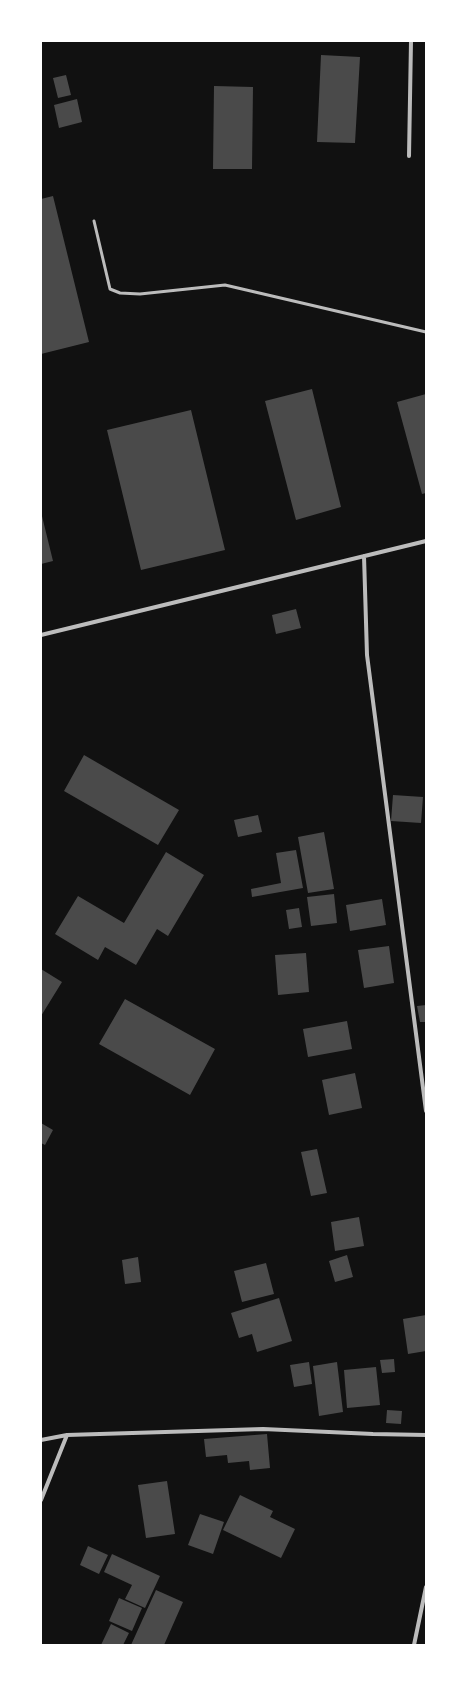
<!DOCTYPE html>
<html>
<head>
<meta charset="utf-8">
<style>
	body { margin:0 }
	#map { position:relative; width:467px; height:1686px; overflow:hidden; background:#111; font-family:"IBM Plex Serif",serif }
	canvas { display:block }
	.frame { position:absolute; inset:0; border:42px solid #fff; pointer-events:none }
</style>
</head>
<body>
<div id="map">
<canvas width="467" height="1686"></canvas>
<div class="frame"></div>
</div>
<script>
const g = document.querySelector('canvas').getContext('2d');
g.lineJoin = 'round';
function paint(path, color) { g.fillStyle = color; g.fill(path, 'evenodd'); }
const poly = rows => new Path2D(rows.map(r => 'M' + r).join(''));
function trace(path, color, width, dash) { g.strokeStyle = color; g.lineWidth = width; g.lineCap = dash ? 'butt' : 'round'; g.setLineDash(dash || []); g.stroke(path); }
paint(poly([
	[321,55,360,57,355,143,317,142],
	[66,75,71,95,58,98,53,78],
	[214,86,253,87,252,169,213,169],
	[77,99,82,122,59,128,54,105],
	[53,196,89,342,41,354,41,199],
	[312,389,341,507,296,520,265,401],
	[426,394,426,493,422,494,397,402],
	[191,410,225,550,141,570,107,430],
	[41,512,53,561,41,564],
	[296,609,301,628,276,634,272,615],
	[84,755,179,810,158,845,64,791],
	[393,795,423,797,421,823,391,821],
	[258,815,262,832,238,837,234,820],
	[324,832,334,889,308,893,298,837],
	[296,850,303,888,252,897,251,889,281,883,276,853],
	[166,852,204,875,168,936,157,929,136,965,105,947,98,960,55,934,78,896,124,923],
	[334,894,337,923,311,926,307,897],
	[382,899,386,925,350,931,346,905],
	[299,908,302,927,289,929,286,910],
	[389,946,394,983,364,988,358,950],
	[306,953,309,992,278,995,275,955],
	[41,969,62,982,41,1016],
	[125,999,215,1049,190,1095,99,1044],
	[426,1005,426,1022,420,1022,417,1006],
	[347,1021,352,1049,308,1057,303,1029],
	[355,1073,362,1108,329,1115,322,1080],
	[41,1123,53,1130,45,1145,41,1143],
	[317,1149,327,1193,311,1196,301,1152],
	[359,1217,364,1246,335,1251,331,1222],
	[347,1255,353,1277,335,1282,329,1261],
	[138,1257,141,1282,125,1284,122,1260],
	[266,1263,274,1294,242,1302,234,1271],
	[279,1298,292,1341,257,1352,252,1334,239,1338,231,1313],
	[426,1315,426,1351,408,1354,403,1319],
	[394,1359,395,1372,382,1373,380,1360],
	[309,1362,312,1384,294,1387,290,1365],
	[337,1362,343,1412,319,1416,313,1366],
	[376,1367,380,1405,347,1408,344,1370],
	[387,1410,402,1411,401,1424,386,1423],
	[267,1434,270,1468,250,1470,249,1461,228,1463,227,1455,206,1457,204,1439],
	[167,1481,175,1534,146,1538,138,1485],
	[240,1495,273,1511,270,1517,295,1529,281,1558,223,1530],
	[200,1514,224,1522,213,1554,188,1545],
	[88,1546,108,1555,99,1574,80,1565],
	[112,1554,160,1576,145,1608,125,1599,132,1585,104,1572],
	[156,1590,183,1602,164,1645,131,1645],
	[119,1598,142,1608,132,1631,109,1621],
	[111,1624,129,1633,123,1645,101,1645]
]), '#4a4a4a');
trace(poly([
	[94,221,110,289,120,293,140,294,225,285,426,332]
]), '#bcbcbc', 3);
trace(poly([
	[409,156,411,41],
	[364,556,367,655,426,1111],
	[41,635,426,541],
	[41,1440,67,1435,263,1429,373,1434,426,1435],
	[41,1500,67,1435],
	[414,1645,426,1587]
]), '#bcbcbc', 4);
</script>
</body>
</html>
